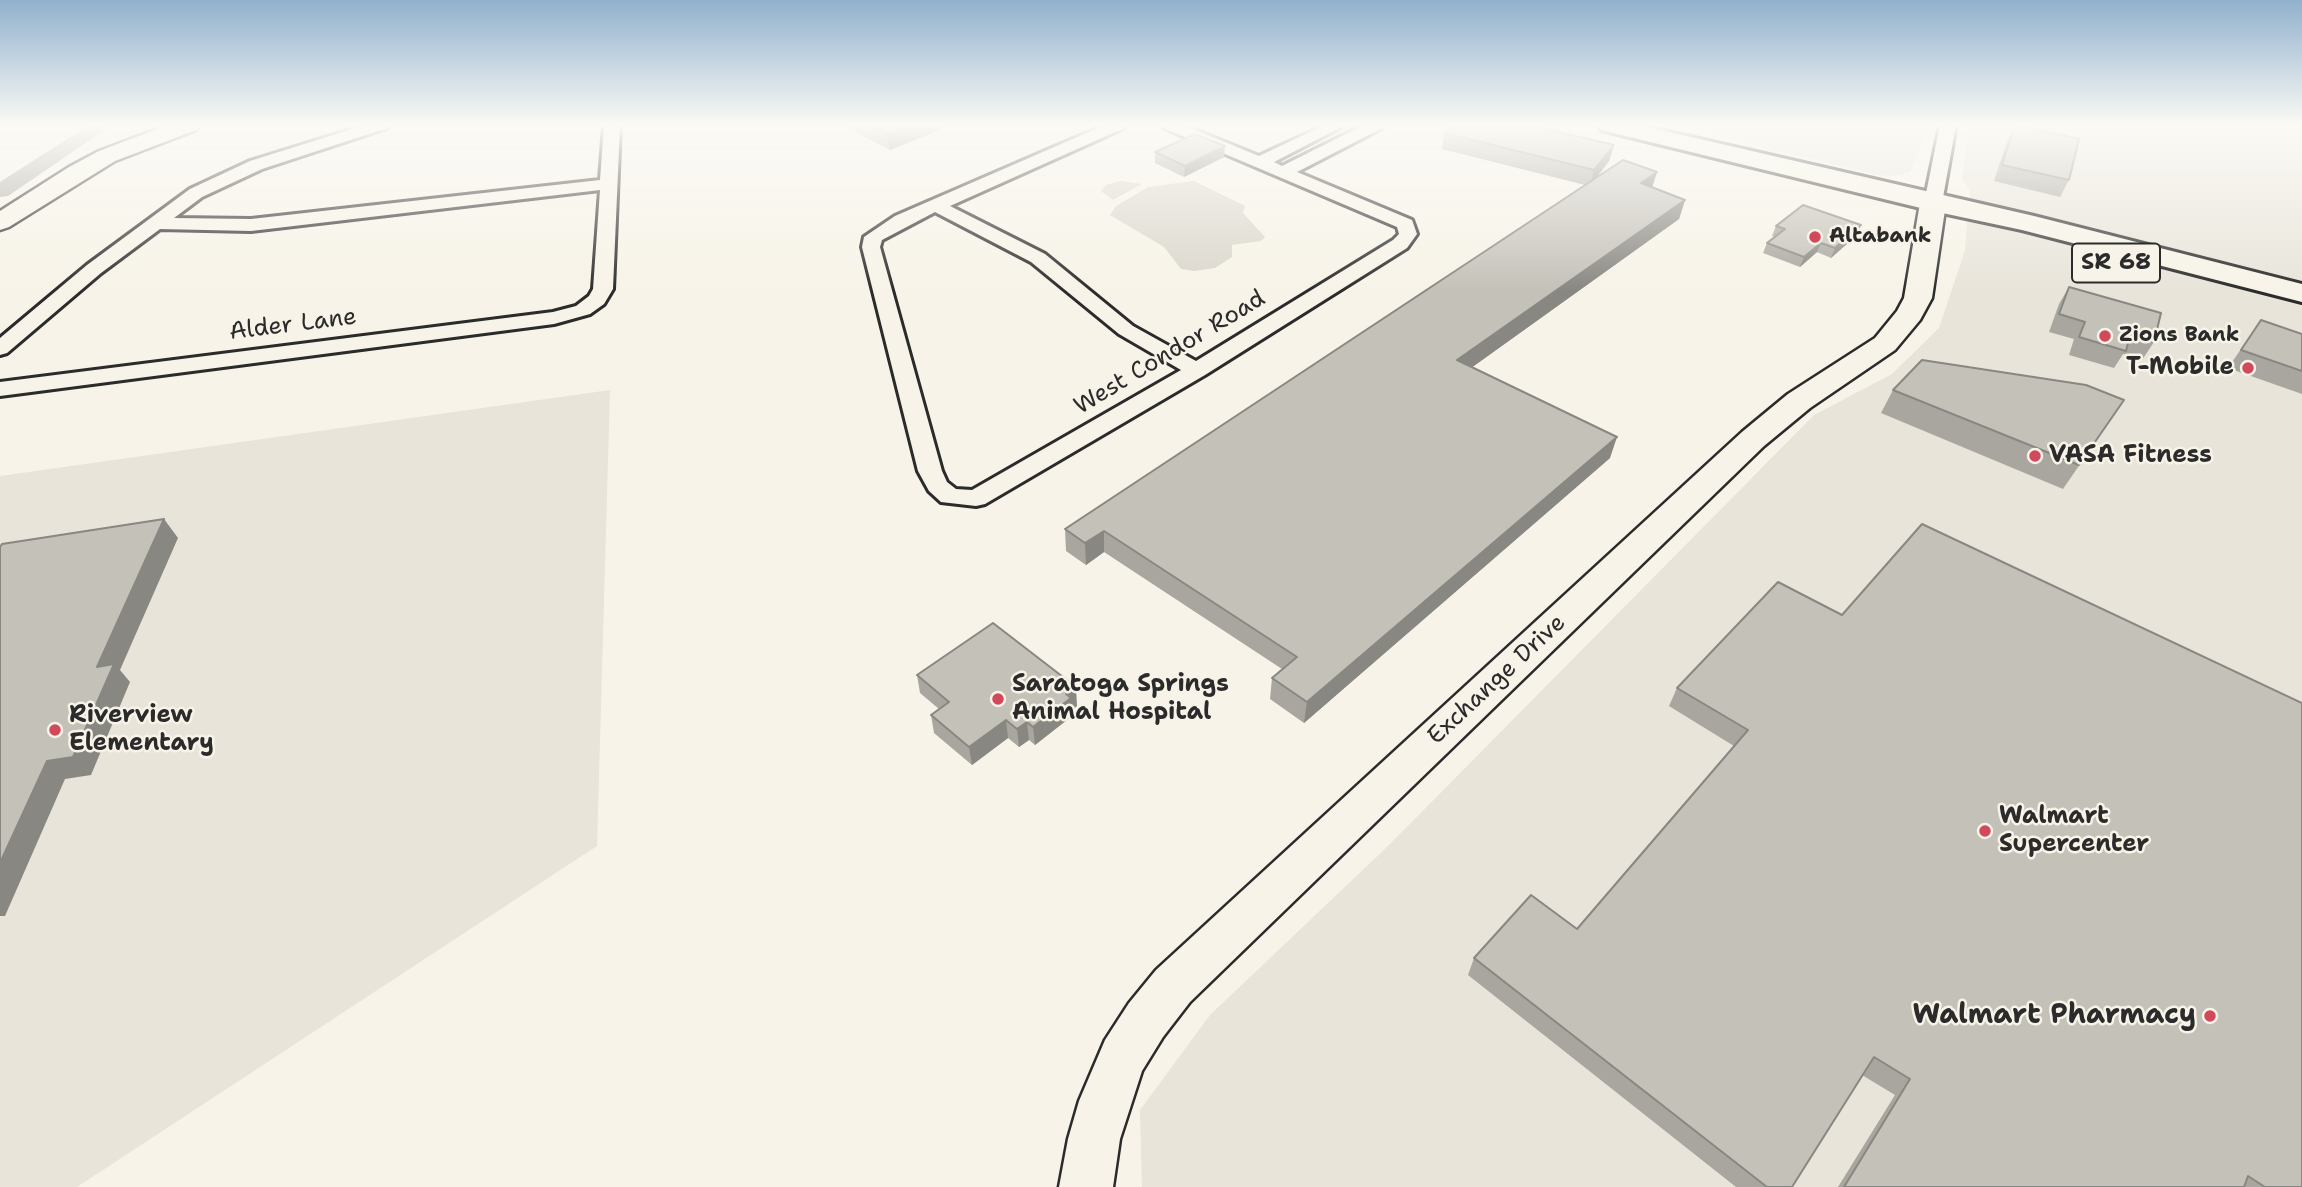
<!DOCTYPE html>
<html>
<head>
<meta charset="utf-8">
<style>
	body { margin:0 }
	canvas { display:block; background:#f7f3e8 }
</style>
</head>
<body>
<canvas width="2302" height="1187"></canvas>
<script>
const g = document.querySelector('canvas').getContext('2d');
g.lineJoin = 'round';
function paint(path, color) { g.fillStyle = color; g.fill(path, 'evenodd'); }
const poly = rows => new Path2D(rows.map(r => 'M' + r).join(''));
function trace(path, color, width, dash) { g.strokeStyle = color; g.lineWidth = width; g.lineCap = dash ? 'butt' : 'round'; g.setLineDash(dash || []); g.stroke(path); }
function write(font, color, halo, rows, align = 'center') {
  g.font = font + ' "Shantell Sans",sans-serif'; g.lineWidth = 5; g.setLineDash([]); g.textBaseline = 'middle'; g.strokeStyle = halo; g.fillStyle = color; for (const [text, x, y, turn = 0] of rows) {
    g.save(); g.translate(x, y); g.rotate((+turn || 0) * Math.PI / 180); g.textAlign = isNaN(turn) ? turn : align; if (halo) g.strokeText(text, 0, 0); g.fillText(text, 0, 0); g.restore();
  }
}
paint(poly([
	[1679,125,1929,125,1910,172,1894,176,1879,175,1756,146],
	[1969,125,2302,125,2302,1187,1142,1187,1140,1110,1210,1015,1388,846,1814,415,1892,374,1939,328,1965,250,1970,190,1962,179],
	[610,390,597,846,77,1187,0,1187,0,476]
]), '#e8e4da');
paint(poly([
	[1121,181,1142,184,1113,200,1101,191,1106,185],
	[1194,181,1245,206,1243,213,1265,237,1261,241,1232,245,1232,257,1215,268,1194,271,1181,269,1164,247,1110,215,1116,206,1148,187]
]), '#dad6cc');
paint(poly([
	[89,125,112,125,8,196,0,197,0,182,89,125]
]), '#afaca4');
const street = poly([
	[365,125,389,125,387,128,262,169,202,197,174,218,251,219,600,180,604,125,620,125,613,289,604,304,590,314,554,324,0,396,0,382,553,312,576,306,589,296,593,289,600,190,251,231,160,229,101,273,7,353,0,355,0,338,87,265,190,189,250,161,365,125],
	[1105,125,1126,125,1124,128,950,206,1045,254,1133,326,1196,361,1393,240,1399,234,1397,227,1164,128,1162,125,1183,125,1259,156,1325,125,1345,125,1274,162,1282,166,1364,125,1384,125,1382,128,1297,172,1412,220,1417,234,1407,248,1205,375,985,504,976,506,941,502,929,491,918,471,862,247,864,237,895,216,1105,125],
	[935,212,1031,262,1119,334,1181,370,972,490,956,489,947,482,942,471,880,247,882,240,935,212],
	[1940,125,1956,125,1942,203,1933,208,1924,203,1940,125]
]);
const secondary = poly([
	[168,125,200,125,196,130,115,161,9,227,0,230,0,211,69,167,99,151,168,125],
	[1933,195,1942,198,1946,203,1932,298,1920,320,1895,350,1810,408,1764,446,1190,1002,1163,1037,1142,1071,1120,1139,1113,1187,1059,1187,1068,1139,1079,1101,1105,1040,1129,1003,1156,970,1742,432,1788,394,1875,338,1897,311,1904,298,1920,203,1924,198,1933,195]
]);
const primary = poly([
	[1598,125,1639,125,2034,216,2302,284,2302,302,2022,230,1933,211,1601,130,1598,125]
]);
trace(street, '#2b2b2b', 6);
trace(secondary, '#2b2b2b', 5);
trace(primary, '#2b2b2b', 6);
paint(street, '#f7f3e8');
paint(secondary, '#f7f3e8');
paint(primary, '#f7f3e8');
paint(poly([
	[841,125,944,125,944,128,890,150],
	[2015,125,2069,180,2060,197,1994,181,2007,141],
	[1444,133,1614,145,1609,161,1597,177,1657,172,1652,187,1685,200,1679,219,1472,367,1610,458,1304,723,1270,699,1272,678,1282,669,1104,552,1086,565,1066,551,1065,529,1585,185,1442,149],
	[1155,152,1224,157,1184,177,1155,163],
	[1776,226,1857,235,1831,258,1817,252,1800,267,1763,253,1767,243,1775,237,1772,236],
	[2069,287,2154,342,2142,360,2123,354,2114,368,2069,355,2074,339,2049,332,2059,304],
	[2261,320,2302,334,2302,394,2228,368],
	[1893,390,2124,400,2063,489,1881,413],
	[1778,582,2302,1187,1838,1187,1895,1095,1862,1075,1792,1187,1736,1187,1468,975,1474,958,1577,929,1734,746,1669,706,1677,688],
	[917,675,1077,706,1072,710,1072,716,1035,745,1029,740,1019,747,1008,738,972,765,934,733,931,715,939,709,920,693]
]), '#a9a69f');
paint(poly([
	[912,125,944,125,944,128,890,150,887,134],
	[1614,145,1609,161,1590,186,1594,170],
	[1225,146,1224,157,1184,177,1185,166],
	[1657,172,1651,191,1641,183],
	[1685,200,1679,219,1453,381,1457,360],
	[1861,225,1857,235,1831,258,1835,248],
	[1821,243,1817,252,1800,267,1804,257],
	[1617,437,1610,458,1304,723,1307,702],
	[164,519,178,538,120,670,130,682,91,775,65,779,5,916,0,916,0,863,47,761,97,667],
	[1104,531,1104,552,1086,565,1085,543],
	[1076,687,1077,706,1072,710,1072,716,1035,745,1033,727,1066,694],
	[1006,720,1008,738,972,765,969,747],
	[1027,722,1029,740,1019,747,1017,729]
]), '#898782');
const building = poly([
	[868,125,912,125,887,134,868,125],
	[1453,125,1529,125,1614,145,1594,170,1444,133,1453,125],
	[2015,125,2079,139,2069,180,2002,165,2015,125],
	[1195,134,1225,146,1185,166,1155,152,1195,134],
	[1623,160,1657,172,1641,183,1685,200,1457,360,1617,437,1307,702,1272,678,1297,657,1104,531,1085,543,1065,529,1623,160],
	[1803,205,1861,225,1835,248,1821,243,1804,257,1767,243,1785,229,1776,226,1803,205],
	[2069,287,2161,313,2154,342,2130,335,2126,351,2079,337,2085,322,2059,314,2069,287],
	[2261,320,2302,334,2302,371,2241,350,2261,320],
	[1922,360,2086,385,2124,400,2079,465,1893,390,1922,360],
	[164,519,97,667,114,664,73,757,47,761,0,863,0,547,2,544,164,519],
	[1922,524,2302,703,2302,1187,2265,1187,2248,1176,2244,1187,1844,1187,1910,1079,1874,1057,1792,1187,1767,1187,1474,958,1531,895,1577,929,1748,730,1677,688,1778,582,1842,615,1922,524],
	[993,623,1076,687,1066,694,1071,698,1033,727,1027,722,1017,729,1006,720,969,747,931,715,949,702,917,675,993,623]
]);
paint(building, '#c4c1b9');
trace(building, '#898782', 2);
const sky = g.createLinearGradient(0, 0, 0, 291);
sky.addColorStop(0, '#91b1cd');
sky.addColorStop(0.43, '#fbfaf5');
sky.addColorStop(1, '#fbfaf500');
g.fillStyle = sky;
g.fillRect(0, 0, 2302, 291);
for (const [x, y, r, color] of [
	[1815,237,7,"#d1495b"],
	[2105,336,7,"#d1495b"],
	[2248,368,7,"#d1495b"],
	[2035,456,7,"#d1495b"],
	[998,699,7,"#d1495b"],
	[55,730,7,"#d1495b"],
	[1985,831,7,"#d1495b"],
	[2210,1016,7,"#d1495b"]
]) { const dot = new Path2D(); dot.arc(x, y, r, 0, 2 * Math.PI); g.fillStyle = color; g.fill(dot); trace(dot, '#f7f3e8', 2.5); }
write('bold 21px', '#2b2b2b', '#f7f3e8', [
	["Altabank",1829,237],
	["Zions Bank",2119,336]
], 'left');
for (const [x, y, w] of [
	[2116,263,88]
]) { const box = new Path2D(); box.roundRect(x - w / 2, y - 19.5, w, 39, 5); g.fillStyle = '#f7f3e8'; g.fill(box); trace(box, '#2b2b2b', 2); }
write('bold 23px', '#2b2b2b', null, [
	["SR 68",2116,263]
]);
write('24px', '#2b2b2b', '#f7f3e8', [
	["Alder Lane",293,325,-7],
	["West Condor Road",1170,353,-31],
	["Exchange Drive",1497,680,-43]
]);
write('bold 24px', '#2b2b2b', '#f7f3e8', [
	["T-Mobile",2234,368,"right"],
	["VASA Fitness",2049,456],
	["Saratoga Springs",1012,685],
	["Animal Hospital",1012,713],
	["Riverview",69,716],
	["Elementary",69,744],
	["Walmart",1999,817],
	["Supercenter",1999,845]
], 'left');
write('bold 28px', '#2b2b2b', '#f7f3e8', [
	["Walmart Pharmacy",2196,1016]
], 'right');
</script>
</body>
</html>
